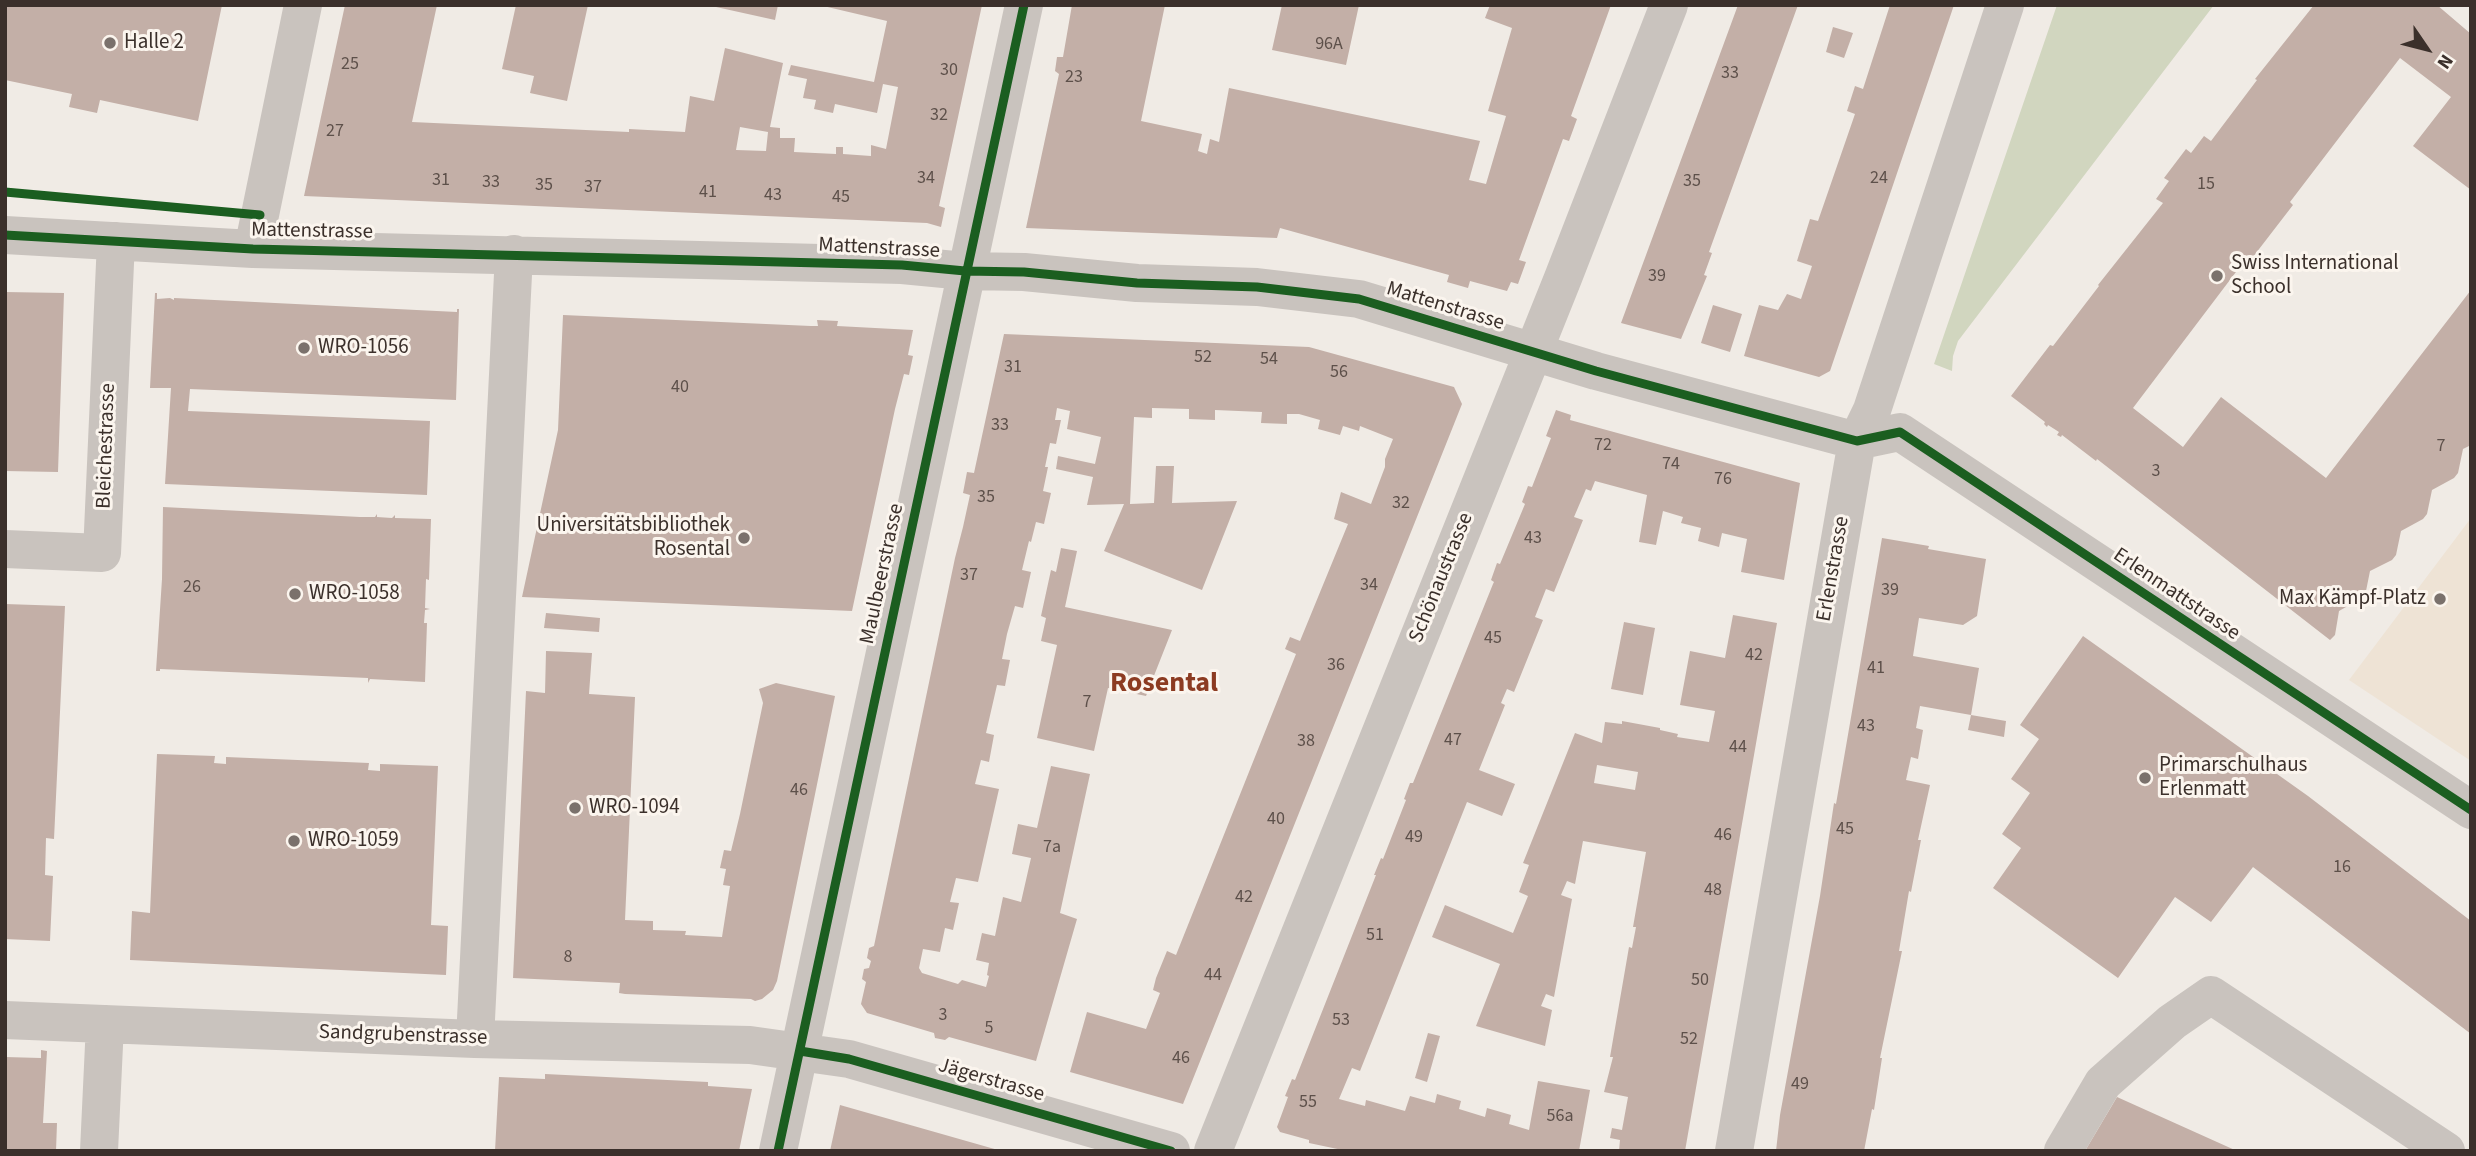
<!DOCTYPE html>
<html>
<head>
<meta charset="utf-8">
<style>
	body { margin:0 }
	#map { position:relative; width:2476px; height:1156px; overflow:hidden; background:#f0ebe5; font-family:"Source Sans 3",sans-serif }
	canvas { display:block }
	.frame { position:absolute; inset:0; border:7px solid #3b302b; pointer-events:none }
	.north { position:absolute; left:2392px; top:14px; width:70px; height:70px; -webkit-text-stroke:5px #fbf5ee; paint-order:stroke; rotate:125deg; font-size:19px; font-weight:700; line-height:28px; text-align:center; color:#3b302b }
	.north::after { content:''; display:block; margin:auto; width:24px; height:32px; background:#3b302b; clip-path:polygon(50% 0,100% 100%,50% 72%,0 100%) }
</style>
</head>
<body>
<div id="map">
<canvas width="2476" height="1156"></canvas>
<div class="frame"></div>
<div class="north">N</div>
</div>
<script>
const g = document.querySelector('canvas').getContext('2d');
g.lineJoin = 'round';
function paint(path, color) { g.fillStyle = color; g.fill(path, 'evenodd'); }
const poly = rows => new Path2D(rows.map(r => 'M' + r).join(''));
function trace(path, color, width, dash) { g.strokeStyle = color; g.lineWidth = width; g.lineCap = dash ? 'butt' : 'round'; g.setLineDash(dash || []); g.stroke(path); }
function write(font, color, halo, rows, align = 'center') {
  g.font = font + ' "Source Sans 3",sans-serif'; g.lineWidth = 6; g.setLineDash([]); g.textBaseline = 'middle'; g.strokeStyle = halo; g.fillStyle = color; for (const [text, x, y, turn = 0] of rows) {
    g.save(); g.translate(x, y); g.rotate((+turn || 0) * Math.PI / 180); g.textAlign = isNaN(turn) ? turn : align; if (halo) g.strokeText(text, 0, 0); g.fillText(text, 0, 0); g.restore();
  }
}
paint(poly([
	[2057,5,2214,5,1958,341,1953,356,1952,371,1934,364]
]), '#d1d6bf');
paint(poly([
	[2471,518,2471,761,2349,680]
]), '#eee3d5');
paint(poly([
	[5,5,222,5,198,121,100,100,97,113,69,107,72,94,5,80],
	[345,5,437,5,412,122,629,132,629,129,685,132,690,96,714,101,725,48,783,63,770,127,780,128,780,138,795,138,794,152,836,154,836,147,843,147,843,154,871,156,871,145,886,149,898,87,883,84,877,113,835,104,833,113,814,109,816,100,803,98,807,79,788,75,791,65,874,82,887,21,819,5,982,5,939,206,945,208,941,227,927,223,304,196],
	[740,127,768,132,766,151,736,150],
	[516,5,588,5,567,101,530,93,534,76,502,69],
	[707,5,778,5,775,20],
	[1072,5,1165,5,1141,121,1202,134,1198,151,1207,154,1210,139,1219,142,1229,88,1480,141,1469,180,1486,184,1506,116,1488,111,1512,28,1485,18,1490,5,1611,5,1571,116,1577,119,1569,141,1563,139,1519,260,1526,262,1518,284,1511,282,1507,291,1470,281,1468,288,1447,282,1449,275,1280,228,1277,238,1026,228,1059,74,1055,71,1057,57,1063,57],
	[1282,5,1359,5,1346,65,1272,50],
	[1738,5,1798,5,1709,252,1712,253,1704,275,1707,276,1681,339,1621,323],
	[1890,5,1954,5,1830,371,1819,377,1744,356,1759,305,1778,310,1787,294,1801,299,1812,266,1797,261,1810,219,1818,221,1855,114,1847,111,1855,86,1863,89],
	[2314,5,2437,5,2471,34,2471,190,2413,146,2451,97,2400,58,2290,202,2293,205,2246,266,2242,264,2133,408,2183,447,2221,397,2326,478,2471,290,2471,445,2463,449,2458,473,2454,478,2432,490,2427,514,2423,519,2401,531,2396,555,2392,560,2370,571,2365,596,2361,601,2360,599,2339,611,2335,635,2330,640,2097,459,2096,461,2062,435,2061,437,2057,435,2059,432,2048,425,2047,427,2044,424,2045,422,2011,396,2050,345,2053,346,2099,286,2098,285,2163,203,2156,199,2169,181,2164,178,2186,149,2191,153,2204,136,2211,141,2257,80,2255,79],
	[1833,27,1853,33,1844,58,1826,52],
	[5,292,64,293,58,472,5,471],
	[155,293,157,293,157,299,170,298,174,300,174,298,457,312,457,309,459,309,456,400,190,389,188,411,430,421,427,495,165,484,171,388,150,388],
	[1713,305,1742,314,1730,352,1701,343],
	[563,315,811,326,818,326,817,320,838,321,837,326,913,330,908,355,913,356,909,375,904,374,895,409,852,611,522,597,558,430],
	[1004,334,1309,347,1454,387,1462,404,1183,1104,1070,1072,1087,1012,1146,1029,1160,993,1153,990,1156,978,1167,951,1176,955,1296,654,1285,649,1290,637,1300,641,1348,524,1334,519,1341,492,1371,504,1385,467,1385,459,1393,439,1360,426,1359,431,1343,426,1340,435,1318,429,1320,420,1299,414,1287,414,1287,424,1261,423,1262,412,1215,410,1215,420,1189,419,1189,409,1152,408,1152,418,1134,417,1130,504,1154,503,1156,466,1174,466,1172,503,1237,501,1202,590,1104,551,1124,504,1087,505,1093,477,1056,469,1058,456,1095,464,1101,437,1067,429,1070,411,1057,408,1055,420,1061,420,1056,444,1050,443,1045,467,1048,467,1043,491,1051,493,1044,524,1036,522,1031,542,1029,541,1022,570,1031,572,1023,608,1015,606,1007,634,1002,659,1010,660,1005,686,997,685,986,733,994,735,989,762,981,760,975,784,999,789,978,882,956,878,950,902,959,903,953,930,945,928,940,952,923,949,919,968,922,973,958,984,962,980,986,987,989,976,987,975,989,963,976,960,982,933,995,936,1003,897,1021,902,1031,858,1012,854,1018,824,1037,828,1051,766,1090,774,1060,913,1077,919,1036,1061,949,1037,945,1040,935,1038,934,1033,867,1013,861,1004,866,982,862,979,864,969,869,968,871,961,867,958,869,948,874,946,955,558,963,527,970,495,963,493,967,472,974,473],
	[1556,410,1571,415,1570,420,1800,483,1784,580,1741,572,1747,539,1722,533,1719,547,1698,541,1701,528,1681,523,1683,517,1663,511,1656,545,1639,542,1647,495,1595,481,1591,491,1586,489,1574,517,1583,520,1554,592,1546,589,1535,617,1543,620,1514,692,1507,689,1501,703,1505,705,1479,770,1515,784,1502,816,1467,802,1360,1071,1352,1068,1339,1099,1365,1106,1366,1100,1405,1111,1410,1096,1435,1103,1437,1094,1461,1101,1459,1109,1485,1117,1487,1108,1511,1115,1509,1124,1529,1130,1538,1081,1590,1090,1579,1151,1347,1151,1309,1143,1309,1140,1280,1132,1277,1127,1288,1097,1285,1096,1292,1079,1295,1080,1376,875,1374,875,1381,858,1383,859,1406,800,1404,799,1410,783,1413,783,1493,584,1494,582,1491,580,1497,563,1500,564,1525,504,1522,502,1528,486,1532,487,1551,438,1546,436],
	[163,507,360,517,375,517,377,514,377,517,392,518,395,515,395,518,431,519,429,580,426,579,425,608,430,609,425,610,424,623,427,623,425,682,370,679,368,683,368,678,160,669,160,671,156,671,162,579],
	[1882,538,1929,546,1928,549,1986,559,1977,616,1963,625,1919,618,1913,656,1979,668,1971,715,2006,721,2004,737,1968,730,1971,715,1920,706,1916,728,1923,730,1918,759,1911,757,1906,780,1930,785,1918,840,1921,840,1911,892,1909,891,1899,951,1902,951,1880,1058,1882,1058,1874,1110,1872,1109,1864,1151,1776,1151,1780,1115,1820,896,1834,803,1836,804],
	[1061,548,1077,551,1065,607,1172,630,1146,696,1108,688,1094,751,1037,738,1057,645,1041,641,1046,618,1041,616,1051,570,1056,572],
	[5,604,65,606,54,839,46,838,45,875,53,876,50,941,5,939],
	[546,613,600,618,599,632,544,628],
	[1733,615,1777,623,1685,1151,1619,1151,1620,1140,1610,1138,1612,1128,1622,1130,1628,1097,1604,1092,1613,1057,1610,1057,1629,947,1632,948,1636,927,1633,927,1646,852,1583,841,1575,884,1567,881,1561,895,1572,899,1554,997,1546,994,1541,1006,1552,1010,1545,1046,1476,1026,1500,964,1432,937,1445,905,1513,933,1528,896,1519,892,1529,865,1523,863,1575,733,1602,743,1605,722,1622,724,1622,721,1660,728,1660,730,1678,734,1677,737,1709,742,1715,711,1680,705,1690,651,1725,658],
	[1597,765,1638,772,1635,790,1594,783],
	[1624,622,1655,628,1643,695,1611,689],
	[2083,636,2308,796,2471,921,2471,1034,2253,867,2211,922,2175,897,2118,978,1993,888,2021,848,2002,834,2030,793,2011,779,2039,739,2020,725],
	[546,651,592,653,589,694,635,697,625,920,653,921,653,930,686,931,685,935,722,937,730,886,723,885,726,869,720,868,724,850,731,851,740,814,763,703,759,689,776,683,835,696,777,981,773,990,762,999,755,1001,751,999,625,994,619,993,620,983,513,978,526,691,545,693],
	[157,754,215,756,214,763,226,764,226,757,369,763,368,770,380,771,380,764,438,766,431,925,448,926,446,975,130,960,132,911,150,913],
	[1428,1033,1440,1036,1427,1082,1415,1078],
	[41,1050,47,1051,43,1123,57,1123,56,1151,5,1151,5,1057,41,1058],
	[545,1074,708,1082,708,1086,752,1089,739,1151,495,1151,499,1077,545,1079],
	[2117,1097,2237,1151,2085,1151],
	[840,1105,998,1150,997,1151,830,1151]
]), '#c3afa7');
trace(poly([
	[5,235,253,249,902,265,965,271,1024,272,1137,283,1257,287,1359,299,1596,371,1857,441,1900,432,2471,810],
	[253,249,303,5],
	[5,549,102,553,116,241],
	[5,1020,475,1039,750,1045,849,1059,1171,1151],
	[475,1039,514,254],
	[99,1151,105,1024],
	[778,1151,1024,5],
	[1213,1151,1563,278,1669,5],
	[1734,1151,1857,441,1872,410,2005,5],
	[2063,1151,2103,1083,2172,1022,2211,995,2446,1151]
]), '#c9c3be', 38);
trace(poly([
	[5,192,260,215],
	[5,235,253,249,902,265,965,271,1024,272,1137,283,1257,287,1359,299,1596,371,1857,441,1900,432,2471,810],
	[800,1051,849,1059,1171,1151],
	[778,1151,1024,5]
]), '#1b5e20', 9);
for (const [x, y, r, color] of [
	[110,43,7,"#7a716c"],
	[2217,276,7,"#7a716c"],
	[304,348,7,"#7a716c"],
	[744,538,7,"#7a716c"],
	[295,594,7,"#7a716c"],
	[2440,599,7,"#7a716c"],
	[2145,778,7,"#7a716c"],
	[575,808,7,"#7a716c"],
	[294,841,7,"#7a716c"]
]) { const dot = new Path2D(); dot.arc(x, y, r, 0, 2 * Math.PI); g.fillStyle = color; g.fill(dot); trace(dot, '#fbf5ee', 2.5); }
write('18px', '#5d504a', null, [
	["96A",1329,45],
	["25",350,65],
	["30",949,71],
	["33",1730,74],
	["23",1074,78],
	["32",939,116],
	["27",335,132],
	["34",926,179],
	["24",1879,179],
	["31",441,181],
	["35",1692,182],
	["33",491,183],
	["15",2206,185],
	["35",544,186],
	["37",593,188],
	["41",708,193],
	["43",773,196],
	["45",841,198],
	["39",1657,277],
	["52",1203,358],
	["54",1269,360],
	["31",1013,368],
	["56",1339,373],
	["40",680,388],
	["33",1000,426],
	["72",1603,446],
	["7",2441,447],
	["74",1671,465],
	["3",2156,472],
	["76",1723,480],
	["35",986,498],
	["32",1401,504],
	["43",1533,539],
	["37",969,576],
	["34",1369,586],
	["26",192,588],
	["39",1890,591],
	["45",1493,639],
	["42",1754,656],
	["36",1336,666],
	["41",1876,669],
	["7",1087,703],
	["43",1866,727],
	["47",1453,741],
	["38",1306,742],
	["44",1738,748],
	["46",799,791],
	["40",1276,820],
	["45",1845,830],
	["46",1723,836],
	["49",1414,838],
	["7a",1052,848],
	["16",2342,868],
	["48",1713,891],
	["42",1244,898],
	["51",1375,936],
	["8",568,958],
	["44",1213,976],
	["50",1700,981],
	["3",943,1016],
	["53",1341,1021],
	["5",989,1029],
	["52",1689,1040],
	["46",1181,1059],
	["49",1800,1085],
	["55",1308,1103],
	["56a",1560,1117]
]);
write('21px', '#3b302b', '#fbf5ee', [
	["Halle 2",124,43],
	["Swiss International",2231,264],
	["School",2231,288],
	["WRO-1056",318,348],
	["Universitätsbibliothek",730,526,"right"],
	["Rosental",730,550,"right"],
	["WRO-1058",309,594],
	["Max Kämpf-Platz",2426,599,"right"],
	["Primarschulhaus",2159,766],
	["Erlenmatt",2159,790],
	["WRO-1094",589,808],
	["WRO-1059",308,841]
], 'left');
write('21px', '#3b302b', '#fbf5ee', [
	["Mattenstrasse",312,232,1],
	["Mattenstrasse",879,249,3],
	["Mattenstrasse",1445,307,17],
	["Bleichestrasse",107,446,-88],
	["Erlenstrasse",1834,569,-80],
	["Maulbeerstrasse",883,574,-78],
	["Schönaustrasse",1442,578,-68],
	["Erlenmattstrasse",2176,595,34],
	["Sandgrubenstrasse",403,1036,2],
	["Jägerstrasse",991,1081,16]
]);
write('bold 28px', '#8c3b22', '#fbf5ee', [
	["Rosental",1164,685]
]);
</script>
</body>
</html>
